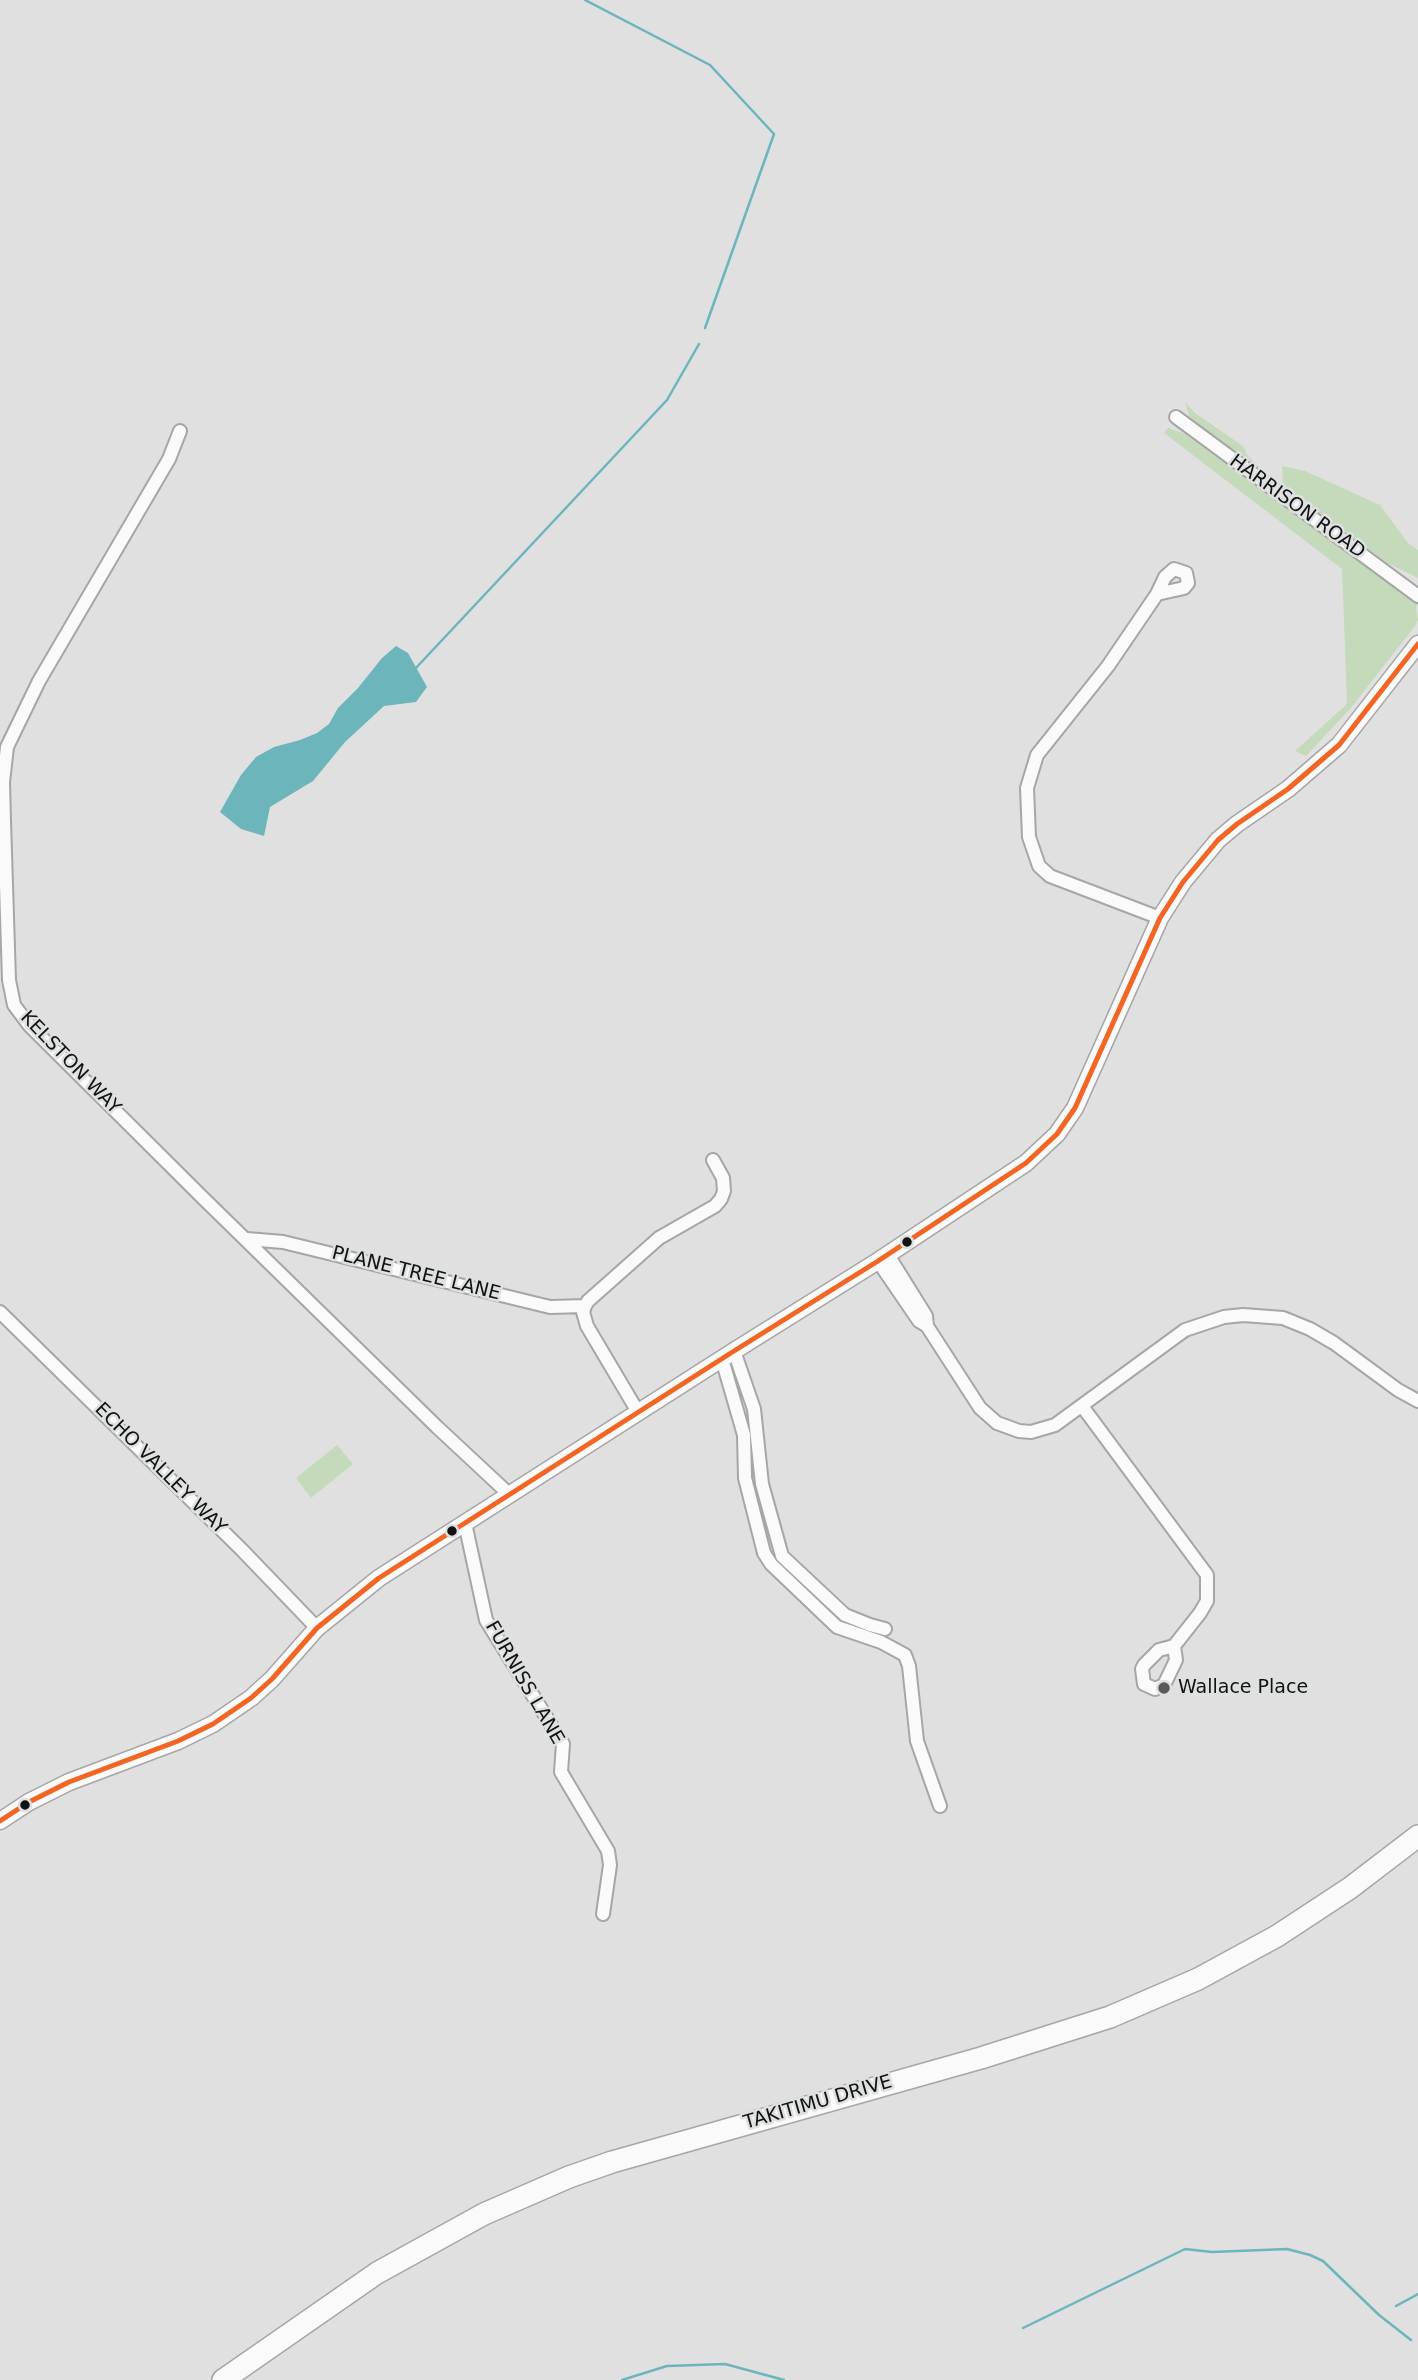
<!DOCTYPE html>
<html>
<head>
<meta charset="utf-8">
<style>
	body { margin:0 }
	canvas { display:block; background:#e0e0e0 }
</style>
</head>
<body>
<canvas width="1418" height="2380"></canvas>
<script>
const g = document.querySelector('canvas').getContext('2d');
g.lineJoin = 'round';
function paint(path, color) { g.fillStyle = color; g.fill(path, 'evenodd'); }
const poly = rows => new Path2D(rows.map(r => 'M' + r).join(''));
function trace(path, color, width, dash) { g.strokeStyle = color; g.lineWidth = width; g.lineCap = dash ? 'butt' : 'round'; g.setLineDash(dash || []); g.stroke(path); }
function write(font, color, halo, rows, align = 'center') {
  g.font = font + ' "DejaVu Sans",sans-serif'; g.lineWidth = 5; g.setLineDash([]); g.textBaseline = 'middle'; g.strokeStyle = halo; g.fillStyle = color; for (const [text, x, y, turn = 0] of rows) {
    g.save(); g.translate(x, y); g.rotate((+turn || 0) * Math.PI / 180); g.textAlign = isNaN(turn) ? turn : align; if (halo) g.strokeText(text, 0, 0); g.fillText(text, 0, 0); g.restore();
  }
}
paint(poly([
	[1185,402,1195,413,1243,446,1248,456,1262,471,1264,476,1197,428,1190,419],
	[1168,428,1185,434,1418,604,1416,608,1418,620,1415,626,1350,709,1306,756,1295,751,1347,704,1342,569,1164,433],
	[1282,466,1305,471,1380,505,1408,543,1418,550,1418,578,1379,559,1283,489],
	[337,1445,353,1464,311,1498,296,1478]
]), '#c5dabb');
paint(poly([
	[396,646,408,653,427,687,416,702,384,706,345,742,313,781,270,807,264,836,241,829,220,812,241,775,256,757,274,747,300,740,317,733,329,724,338,708,358,688,382,658]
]), '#6cb5bb');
trace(poly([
	[585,0,710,65,774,134,705,328],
	[415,669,667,400,699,344],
	[1396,2306,1418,2294],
	[1023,2328,1185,2249,1212,2252,1287,2249,1310,2255,1323,2261,1379,2315,1411,2340],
	[622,2380,667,2366,725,2364,784,2380]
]), '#6cb5bb', 2.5);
const street = poly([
	[1176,417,1418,596],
	[180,431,169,459,39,681,7,747,3,782,4,821,9,980,14,1005,29,1025,203,1198,437,1427,510,1495],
	[1157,594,1184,588,1188,583,1186,573,1174,569,1165,577,1157,594,1108,666,1037,755,1027,788,1029,837,1039,866,1050,876,1160,918],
	[247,1239,283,1242,550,1307,585,1306],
	[888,1255,926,1316,927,1326],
	[878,1261,919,1321,927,1326,980,1408,997,1423,1019,1431,1031,1432,1055,1425,1185,1330,1224,1317,1243,1315,1283,1318,1310,1329,1334,1343,1398,1390,1418,1401],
	[0,1312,241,1549,317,1628],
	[734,1351,754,1409,762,1484,782,1556,845,1615,870,1625,885,1629],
	[722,1359,744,1435,745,1478,764,1553,771,1564,837,1627,881,1642,905,1655,909,1666,917,1741,940,1806],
	[1082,1406,1207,1575,1207,1601,1200,1613,1174,1646,1159,1650,1144,1665,1142,1669,1144,1684,1155,1689,1164,1685,1176,1660,1174,1646],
	[638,1412,587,1326,583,1312,585,1306,588,1301,659,1238,715,1206,721,1199,724,1191,723,1178,713,1160],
	[465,1523,486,1620,563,1744,561,1772,608,1851,610,1865,603,1914]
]);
const secondary = poly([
	[0,1821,29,1802,69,1782,178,1741,213,1724,251,1698,272,1679,317,1628,379,1578,734,1351,878,1261,1026,1163,1057,1134,1075,1108,1160,918,1183,882,1218,840,1237,824,1288,789,1339,745,1418,644]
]);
const highway = poly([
	[223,2380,377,2273,484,2214,569,2177,612,2162,981,2058,1110,2017,1198,1979,1277,1936,1350,1888,1418,1836]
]);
trace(street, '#a6a6a7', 16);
trace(secondary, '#a6a6a7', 19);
trace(highway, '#a6a6a7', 24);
trace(street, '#fafafa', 12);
trace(secondary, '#fafafa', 16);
trace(highway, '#fafafa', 21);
trace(poly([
	[0,1821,29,1802,69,1782,178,1741,213,1724,251,1698,272,1679,317,1628,379,1578,734,1351,878,1261,1026,1163,1057,1134,1075,1108,1160,918,1183,882,1218,840,1237,824,1288,789,1339,745,1418,644]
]), '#f26522', 5);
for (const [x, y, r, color] of [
	[907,1242,6,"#111212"],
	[452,1531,6,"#111212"],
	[1164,1688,7,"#595a5a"],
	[25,1805,6,"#111212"]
]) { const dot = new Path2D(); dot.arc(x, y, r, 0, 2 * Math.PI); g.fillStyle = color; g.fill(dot); trace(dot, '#dfe0e1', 2.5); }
write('19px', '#111212', '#dfe0e1', [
	["HARRISON ROAD",1297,507,36],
	["KELSTON WAY",70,1063,46],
	["PLANE TREE LANE",416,1274,14],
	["ECHO VALLEY WAY",160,1469,45],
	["FURNISS LANE",524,1683,60],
	["TAKITIMU DRIVE",818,2103,-16]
]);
write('19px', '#111212', '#dfe0e1', [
	["Wallace Place",1178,1688]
], 'left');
</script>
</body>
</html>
